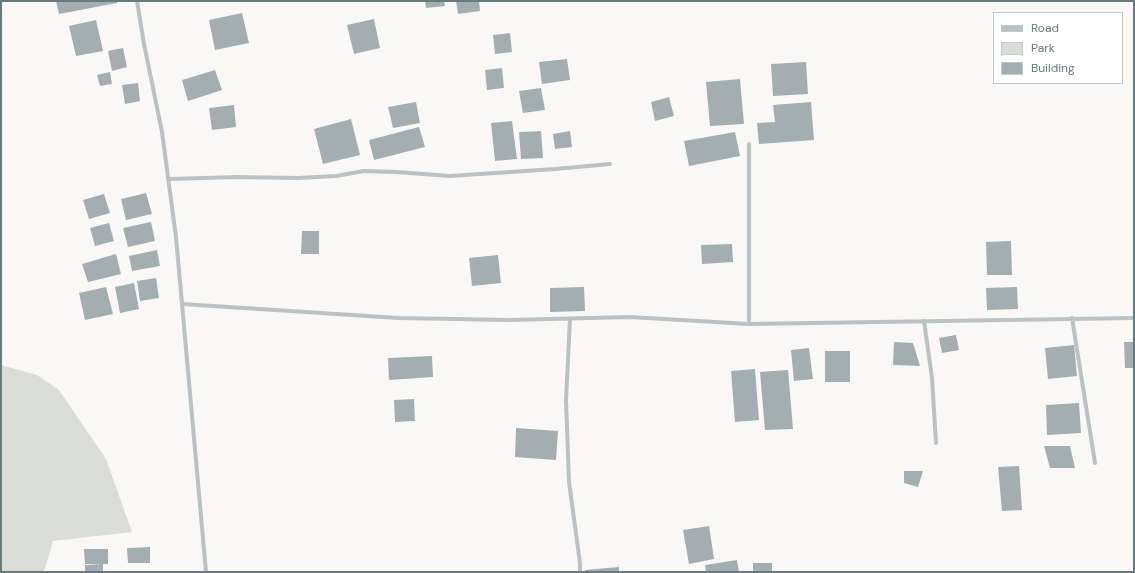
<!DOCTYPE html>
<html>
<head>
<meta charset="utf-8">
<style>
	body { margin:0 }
	#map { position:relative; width:1135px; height:573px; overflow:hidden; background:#f9f8f7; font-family:"DM Sans",sans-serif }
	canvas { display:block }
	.frame { position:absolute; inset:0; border:2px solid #677a7e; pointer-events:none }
	.legend { position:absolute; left:993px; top:12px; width:130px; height:72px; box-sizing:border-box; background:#fff; border:1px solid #c2cacb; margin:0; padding:5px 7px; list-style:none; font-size:12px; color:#677a7e }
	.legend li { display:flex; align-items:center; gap:8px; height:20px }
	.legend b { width:20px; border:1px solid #c2cacb }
</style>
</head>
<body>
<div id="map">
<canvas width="1135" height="573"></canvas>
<div class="frame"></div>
<ul class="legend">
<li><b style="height:5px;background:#bcc2c4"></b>Road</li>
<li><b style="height:11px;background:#daddd7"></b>Park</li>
<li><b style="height:11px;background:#a4aeb1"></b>Building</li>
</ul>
</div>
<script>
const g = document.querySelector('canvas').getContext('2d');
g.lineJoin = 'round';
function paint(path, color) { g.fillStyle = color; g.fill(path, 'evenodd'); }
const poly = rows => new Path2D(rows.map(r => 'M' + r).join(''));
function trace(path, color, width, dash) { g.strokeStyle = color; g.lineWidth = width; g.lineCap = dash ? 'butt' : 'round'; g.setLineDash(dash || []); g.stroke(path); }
paint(poly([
	[1,365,37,375,59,390,106,459,132,532,53,541,44,572,1,572]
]), '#daddd7');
paint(poly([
	[56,1,117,1,117,3,59,14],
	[425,1,444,1,445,6,426,8],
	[456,1,479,1,480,11,458,14],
	[242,13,249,43,215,50,209,20],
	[374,19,380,48,354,54,347,25],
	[96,20,103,51,76,56,69,26],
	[510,33,512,52,495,54,493,35],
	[123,48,127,67,112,71,108,51],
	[567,59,570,80,542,84,539,62],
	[806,62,808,94,773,96,771,64],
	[502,68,504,88,487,90,485,70],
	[215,70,222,90,188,101,182,80],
	[110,72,112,84,100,86,97,75],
	[740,79,744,124,710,126,706,82],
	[138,83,140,101,125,104,122,85],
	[541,88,545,110,523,113,519,91],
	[669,97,674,116,655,121,651,102],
	[416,102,420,123,393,128,388,107],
	[811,102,814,140,759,144,757,123,775,122,773,105],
	[234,105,236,127,212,130,209,108],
	[351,119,360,155,323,164,314,129],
	[512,121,517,159,495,161,491,123],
	[419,127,425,147,374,160,369,140],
	[541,131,543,158,521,159,519,132],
	[570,131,572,147,555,149,553,134],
	[735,132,740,156,689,166,684,141],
	[146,193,152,214,126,220,121,199],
	[104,194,110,213,89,219,83,200],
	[151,222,155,241,128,247,123,228],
	[109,223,114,241,95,246,90,228],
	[302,231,319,231,319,254,301,254],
	[1011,241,1012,275,987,275,986,242],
	[732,244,733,262,702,264,701,245],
	[157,250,160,266,132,271,129,256],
	[116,254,121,274,88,282,82,264],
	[498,255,501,283,472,286,469,258],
	[156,278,159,298,140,301,137,281],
	[134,283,139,309,120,313,115,287],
	[106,287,113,314,85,320,79,293],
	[584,287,585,311,550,312,550,288],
	[1017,287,1018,309,987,310,986,288],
	[956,335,959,350,942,353,939,338],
	[894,342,913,343,920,366,893,365],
	[1124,342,1134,342,1134,368,1125,368],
	[1074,345,1077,376,1048,379,1045,348],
	[809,348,813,379,794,381,791,350],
	[825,351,850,351,850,382,825,382],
	[432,356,433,377,389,380,388,358],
	[755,369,759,420,735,422,731,371],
	[788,370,793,429,765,430,760,372],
	[414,399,415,421,395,422,394,400],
	[1079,403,1081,433,1047,435,1046,405],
	[516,428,558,431,556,460,515,457],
	[1044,446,1070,446,1075,468,1050,468],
	[1019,466,1022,510,1002,511,998,467],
	[904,471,923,471,918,487,904,483],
	[709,526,714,559,689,564,683,530],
	[150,547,150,563,128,563,127,548],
	[84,549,108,549,108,564,85,564],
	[737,560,739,572,706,572,705,565],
	[753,563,772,563,772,572,753,572],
	[103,564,103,572,85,572,85,565],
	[619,567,619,572,586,572,585,570]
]), '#a4aeb1');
trace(poly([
	[137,1,144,44,162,132,176,237,206,572],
	[168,179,237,177,298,178,336,176,364,171,396,172,450,176,555,169,610,164],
	[182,304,398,318,509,320,630,317,749,324,1134,318],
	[1072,318,1095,463],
	[570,319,566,400,569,482,580,563,580,572],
	[924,321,932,378,936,443],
	[749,324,749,144]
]), '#bcc2c4', 4);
</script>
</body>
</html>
